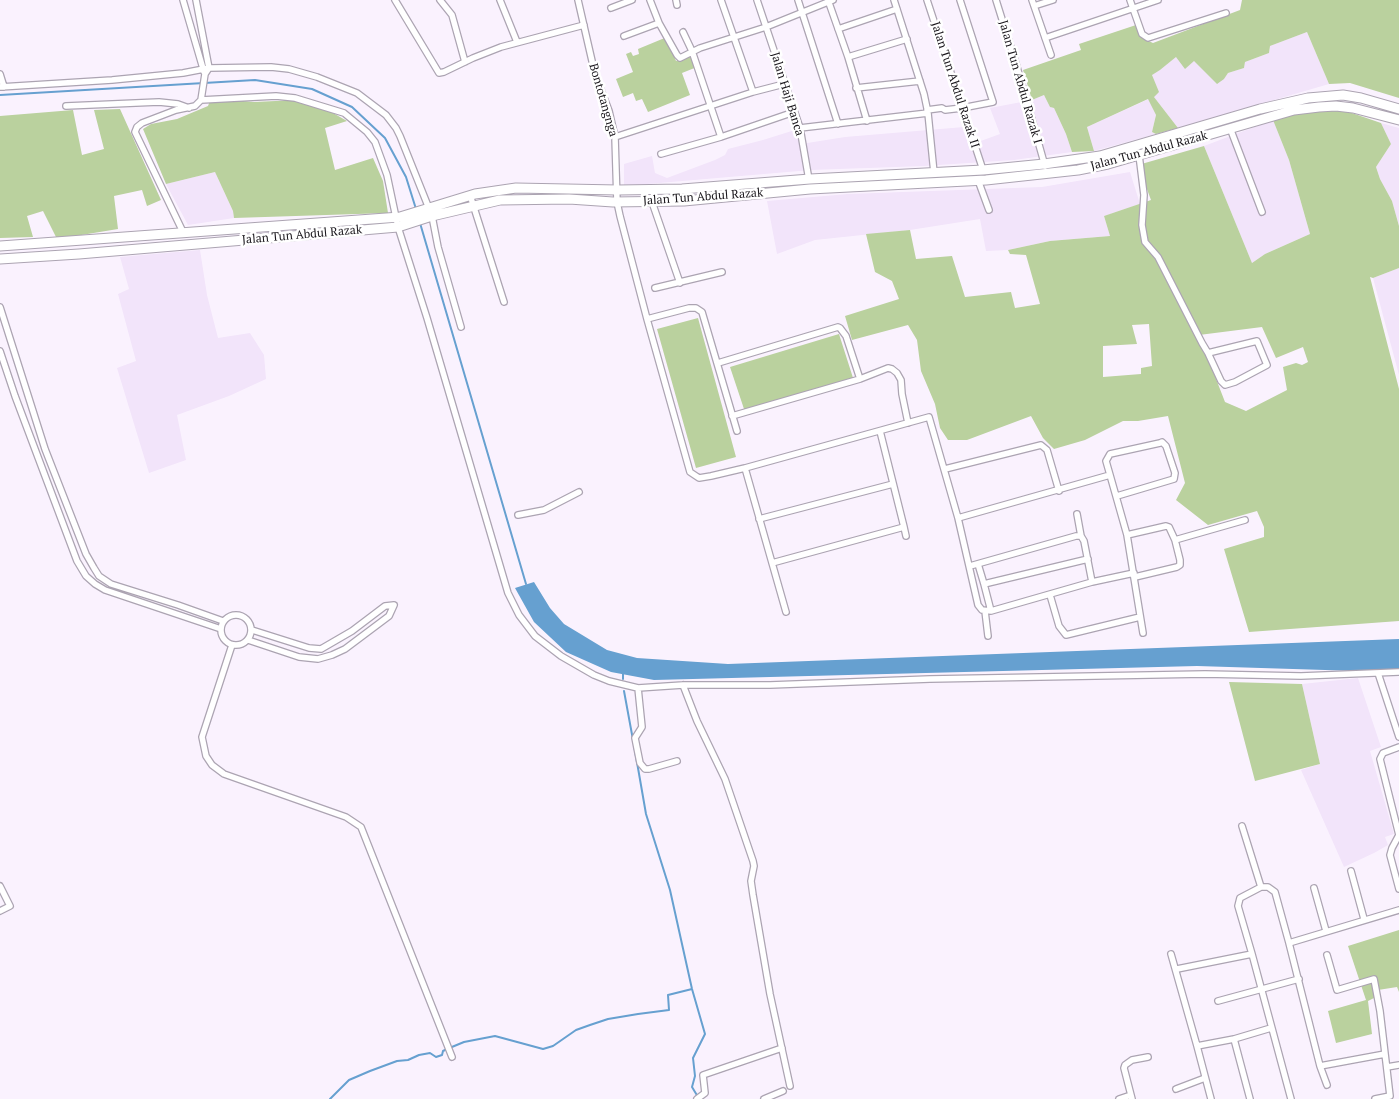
<!DOCTYPE html>
<html>
<head>
<meta charset="utf-8">
<style>
	body { margin:0 }
	canvas { display:block; background:#faf2fe }
</style>
</head>
<body>
<canvas width="1399" height="1099"></canvas>
<script>
const g = document.querySelector('canvas').getContext('2d');
g.lineJoin = 'round';
function paint(path, color) { g.fillStyle = color; g.fill(path, 'evenodd'); }
const poly = rows => new Path2D(rows.map(r => 'M' + r).join(''));
function trace(path, color, width, dash) { g.strokeStyle = color; g.lineWidth = width; g.lineCap = dash ? 'butt' : 'round'; g.setLineDash(dash || []); g.stroke(path); }
function write(font, color, halo, rows, align = 'center') {
  g.font = font + ' "PT Serif",serif'; g.lineWidth = 5; g.setLineDash([]); g.textBaseline = 'middle'; g.strokeStyle = halo; g.fillStyle = color; for (const [text, x, y, turn = 0] of rows) {
    g.save(); g.translate(x, y); g.rotate((+turn || 0) * Math.PI / 180); g.textAlign = isNaN(turn) ? turn : align; if (halo) g.strokeText(text, 0, 0); g.fillText(text, 0, 0); g.restore();
  }
}
paint(poly([
	[1307,32,1329,84,1178,128,1154,97,1152,74,1160,70,1176,57,1194,61,1224,79,1228,73,1244,68,1245,62,1269,53,1270,46],
	[1044,95,1050,107,1054,108,1066,134,1072,152,1014,160,924,166,811,170,624,186,624,164,652,156,655,173,667,178,715,160,725,155,728,149,763,140,798,129,801,144,845,137,964,127,971,123,978,142,1000,134,990,108,1032,100],
	[1149,99,1156,115,1152,132,1156,134,1094,151,1087,127],
	[1273,120,1289,160,1310,234,1265,254,1252,263,1204,146],
	[1381,123,1399,128,1399,226,1392,201,1380,179,1376,167,1391,144],
	[215,172,233,211,234,218,188,225,166,184],
	[1130,172,1140,204,1104,216,1110,236,1050,241,1008,250,986,251,980,219,910,230,815,240,777,254,767,201,848,194,1042,187],
	[200,250,207,295,218,338,250,333,264,355,266,379,229,396,177,415,186,460,149,473,117,368,136,361,118,294,129,289,120,257],
	[1399,268,1399,375,1373,278],
	[1358,678,1381,747,1370,751,1394,834,1385,837,1388,845,1374,853,1344,867,1301,770,1320,764,1302,684]
]), '#f2e4fa');
paint(poly([
	[1242,0,1399,0,1399,98,1350,83,1329,84,1307,32,1270,46,1269,53,1245,62,1244,68,1228,73,1224,79,1217,84,1194,61,1185,69,1176,57,1160,70,1152,75,1159,92,1154,97,1178,128,1156,134,1152,132,1156,115,1148,99,1087,127,1094,151,1072,152,1066,134,1054,108,1050,107,1044,95,1032,100,1023,70,1081,50,1079,44,1136,25,1142,38,1153,43,1240,10],
	[667,37,676,61,692,55,697,67,682,73,690,95,648,112,642,99,636,101,633,93,623,97,616,79,633,72,626,54,631,52,633,56,639,54,638,49],
	[211,98,254,102,297,100,326,109,347,121,325,128,335,170,373,158,383,181,388,213,234,218,233,211,215,172,166,184,143,129,151,124,177,119,208,106],
	[120,109,161,200,147,206,142,190,114,196,118,229,57,239,43,211,27,216,33,237,0,238,0,116,73,110,82,155,104,149,94,110],
	[1314,109,1346,111,1381,123,1391,144,1376,167,1380,179,1392,201,1399,226,1399,268,1373,278,1370,277,1399,389,1399,621,1249,632,1224,549,1264,537,1264,527,1257,511,1208,525,1176,500,1185,483,1168,416,1138,421,1123,421,1085,440,1054,449,1043,438,1031,416,967,440,948,440,940,428,935,404,921,371,917,340,908,325,852,340,845,316,899,299,892,281,875,272,866,234,910,230,916,259,952,256,965,297,1011,292,1015,308,1040,304,1026,255,1010,254,1008,250,1050,241,1110,236,1104,216,1151,200,1138,165,1204,146,1252,263,1265,254,1310,234,1289,160,1273,120],
	[1149,324,1152,366,1141,368,1141,374,1103,377,1103,346,1137,344,1132,325],
	[1262,327,1276,358,1303,347,1308,362,1302,365,1296,363,1283,367,1287,390,1246,411,1225,402,1199,335],
	[698,318,736,457,696,468,657,329],
	[839,334,854,381,745,412,730,367],
	[1229,682,1302,684,1320,764,1255,781],
	[1399,930,1399,992,1397,987,1378,990,1378,996,1368,1001,1372,1034,1336,1043,1328,1011,1366,1000,1348,946]
]), '#bad19e');
paint(poly([
	[534,582,550,608,564,624,607,650,637,658,728,664,1399,639,1399,669,1357,671,1197,666,654,680,611,672,566,652,534,622,515,588]
]), '#66a0d0');
trace(poly([
	[0,95,255,80,312,89,352,107,385,138,406,177,416,209],
	[420,223,526,584],
	[623,674,623,679],
	[624,691,633,740],
	[634,745,646,814,670,890,692,989,705,1034,693,1058,695,1076,692,1087,698,1097],
	[330,1099,349,1080,370,1071,397,1061,408,1060,419,1055,430,1053,436,1057,442,1055,443,1051,447,1049,464,1042,495,1036,543,1049,553,1046,576,1030,590,1025,608,1019,638,1014,669,1010,668,995,692,989]
]), '#66a0d0', 2);
const minor = poly([
	[183,0,204,72],
	[395,0,439,73,444,72,473,58,501,47,584,25],
	[440,0,452,15,465,62],
	[500,0,517,42],
	[578,0,595,74,609,111,615,137,617,202,620,216,647,319,690,472,699,478,711,476,745,468,929,417,958,518,978,605,982,610,991,611,1092,582,1134,573],
	[650,0,659,23,677,55,680,58,700,48,766,27,833,0],
	[676,0,677,5],
	[721,0,753,92],
	[757,0,800,128,809,180],
	[798,0,838,124],
	[828,0,848,57,867,121],
	[894,0,924,94,928,113,934,173],
	[927,0,983,170],
	[996,0,1017,67,1045,166],
	[1032,0,1051,55],
	[1130,0,1142,34,1148,38,1226,13],
	[1034,6,1053,0],
	[611,8,632,0],
	[838,29,897,9],
	[683,32,692,51,721,137],
	[624,36,659,23],
	[1045,38,1158,0],
	[848,57,907,39],
	[0,74,4,87],
	[0,87,112,80,183,73,209,68,271,67,289,69,317,77,357,93,386,115,396,128,400,136,432,216,438,247,461,327],
	[856,88,920,81],
	[201,100,276,96,295,98,344,113,367,132,375,142,387,175,398,227,427,318,508,593,519,615,535,636,561,656,594,675,609,681,638,688,683,685,770,685,930,679,1205,674,1301,676,1399,672],
	[66,106,159,102,178,104,189,108],
	[927,110,942,108,945,110,962,108,993,102,960,0],
	[800,128,928,113],
	[1230,128,1262,212],
	[615,137,753,92,784,84],
	[661,154,721,137,794,112],
	[1139,155,1144,195,1142,225,1145,242,1158,257,1202,343,1208,353,1257,341,1267,365,1235,382,1225,385,1221,381,1208,353],
	[978,180,989,210],
	[470,195,504,302],
	[652,202,680,283],
	[183,232,135,132,137,127,142,123,176,110,195,106,201,100,205,74,209,68,196,0],
	[655,288,722,272],
	[0,307,45,449,86,554,94,568,99,576,111,584,178,605,223,621],
	[647,319,689,308,696,308,702,312,737,431],
	[0,351,15,396,77,561,86,576,95,584,105,590,221,629],
	[718,363,838,327,840,328,846,336,860,379],
	[732,416,860,379,888,368,892,369,897,373,901,380,902,394,908,423],
	[745,468,786,612],
	[945,469,1041,445,1047,450,1059,491],
	[1110,475,1106,461,1110,454,1160,443,1162,442,1166,446,1175,473,1174,479,1117,496],
	[1077,514,1081,536,1084,541,1092,582],
	[518,515,544,510,579,492],
	[958,518,1110,475,1127,535,1143,633],
	[759,519,893,484],
	[904,527,906,536],
	[1127,535,1166,526,1169,527,1175,540,1180,560,1180,565,1177,567,1135,577],
	[1175,540,1245,520],
	[772,563,904,527,880,431],
	[978,564,984,584],
	[970,566,1076,536,1081,536],
	[1050,595,1059,626,1066,635,1140,617],
	[985,611,988,636],
	[991,611,984,584,1088,559],
	'221 630a15 15 0 1 1 30 0a15 15 0 1 1-30 0Z',
	[248,640,299,657,318,659,332,655,345,649,389,616,394,605,385,606,352,631,321,649,309,648,252,630],
	[232,645,202,737,206,756,212,765,224,774,346,817,361,827,452,1057],
	[1378,673,1399,737],
	[683,685,697,721,725,779,753,861,754,866,751,881,753,895,770,994,790,1086],
	[638,688,642,727,635,738,640,763,645,769,649,769,677,761],
	[1399,747,1383,753,1380,759,1399,835],
	[1242,826,1261,887,1268,887,1275,892,1289,943],
	[1399,835,1392,848,1390,855,1399,889],
	[1351,871,1364,919],
	[0,886,10,906,0,911],
	[1261,887,1240,898,1238,906,1252,954,1291,1099],
	[1314,888,1326,931],
	[1171,954,1197,1046],
	[1327,955,1337,990,1374,979,1380,1011,1390,1096,1375,1099],
	[1177,969,1252,954],
	[1218,1001,1299,979],
	[1320,1066,1385,1054],
	[1387,1067,1399,1065],
	[1327,1085,1320,1066,1289,943,1399,910],
	[1176,1089,1205,1078],
	[697,1099,705,1093,703,1075,782,1048],
	[764,1099,783,1091],
	[1119,1099,1131,1095],
	[1132,1099,1124,1068,1125,1065,1132,1060,1148,1057],
	[1211,1099,1197,1046,1234,1039],
	[1250,1099,1234,1039,1271,1028]
]);
const primary = poly([
	[0,246,400,217,475,194,516,188,618,190,682,189,810,179,983,170,1044,164,1100,156,1260,109,1308,98,1343,95,1361,98,1399,109],
	[0,259,79,254,398,227,432,216,500,200,569,199,613,202,684,201,810,189,986,180,1078,170,1108,164,1294,110,1319,107,1336,106,1353,108,1399,120]
]);
trace(minor, '#aca4b2', 8);
trace(primary, '#aca4b2', 11);
trace(minor, '#fff', 5.5);
trace(primary, '#fff', 9);
write('12px', '#19161b', '#fff', [
	["Jalan Tun Abdul Razak I",1020,82,74],
	["Jalan Tun Abdul Razak II",955,85,72],
	["Jalan Haji Banca",787,94,73],
	["Bontotangnga",603,100,74],
	["Jalan Tun Abdul Razak",1149,151,-15],
	["Jalan Tun Abdul Razak",703,197,-4],
	["Jalan Tun Abdul Razak",302,235,-5]
]);
</script>
</body>
</html>
